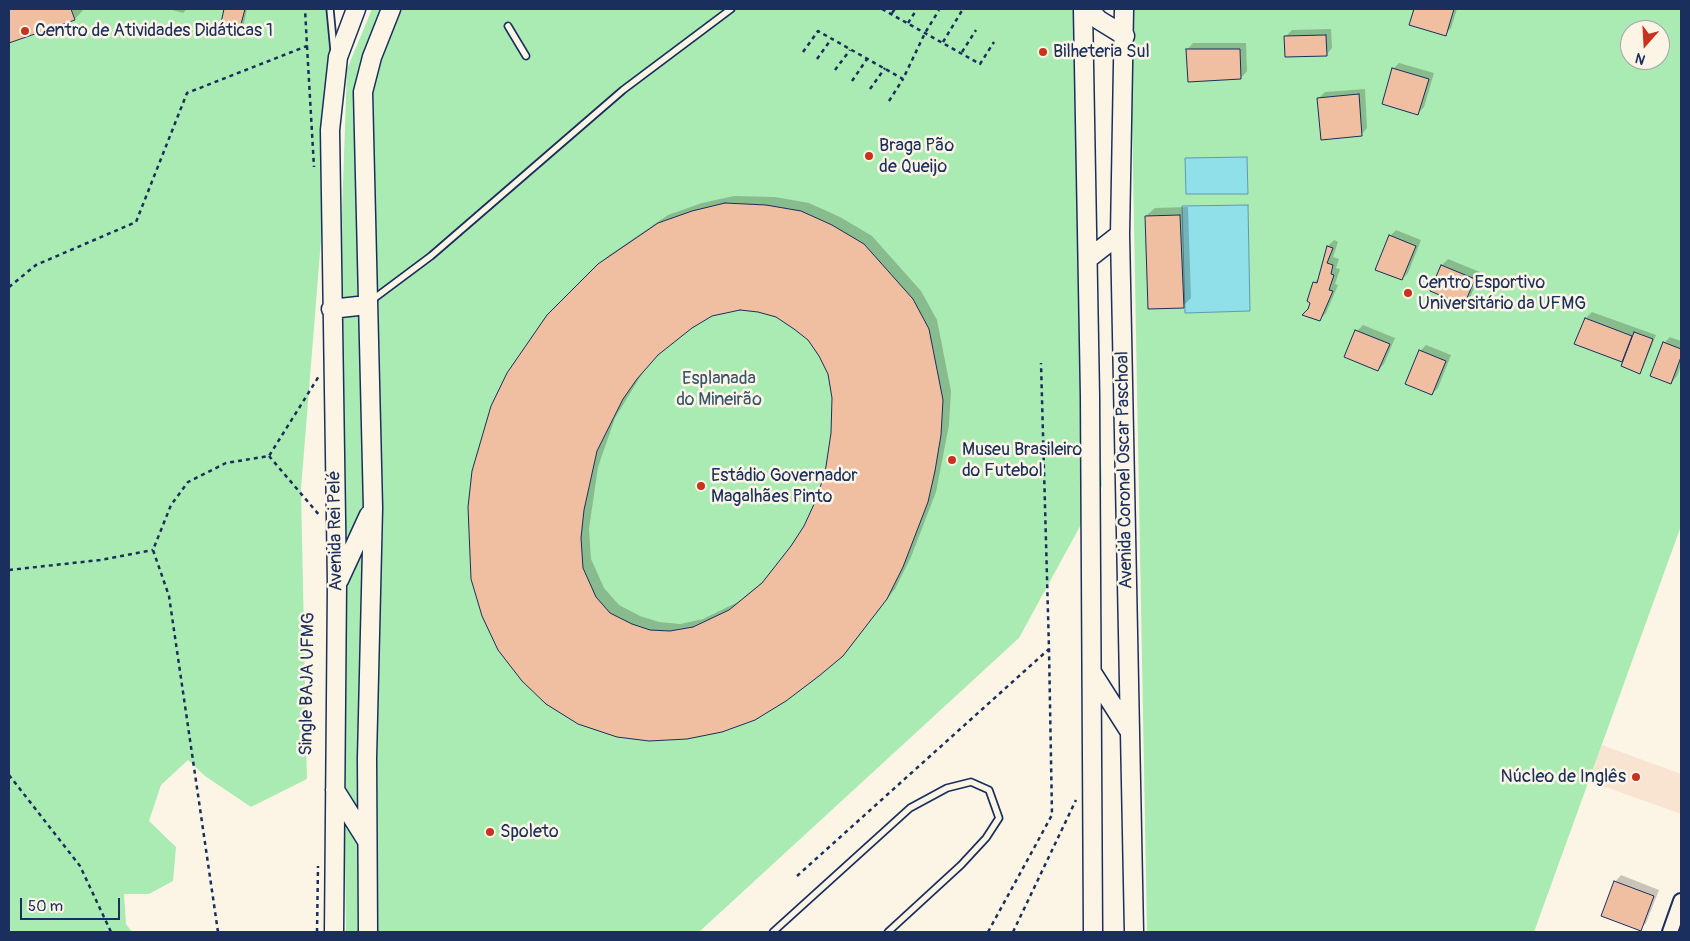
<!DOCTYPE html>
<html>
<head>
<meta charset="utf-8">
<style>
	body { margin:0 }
	#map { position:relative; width:1690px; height:941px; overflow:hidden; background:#fcf5e5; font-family:Pangolin,sans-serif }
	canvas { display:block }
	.frame { position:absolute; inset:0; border:10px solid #1b2f5e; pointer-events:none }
	.north { position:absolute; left:1620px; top:20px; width:50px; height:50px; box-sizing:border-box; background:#fcf5e5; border:1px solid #a2a6af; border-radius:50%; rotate:199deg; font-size:14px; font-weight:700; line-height:20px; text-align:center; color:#1b2f5e }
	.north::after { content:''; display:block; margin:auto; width:18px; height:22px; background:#c8321e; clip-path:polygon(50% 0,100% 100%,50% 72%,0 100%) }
	.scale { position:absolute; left:20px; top:898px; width:100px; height:22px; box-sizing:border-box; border:2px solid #1b2f5e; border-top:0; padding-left:6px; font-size:15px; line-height:18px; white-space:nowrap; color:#1b2f5e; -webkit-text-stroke:4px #fcf5e5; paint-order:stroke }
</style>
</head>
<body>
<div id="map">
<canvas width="1690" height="941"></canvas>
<div class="frame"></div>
<div class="north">N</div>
<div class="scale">50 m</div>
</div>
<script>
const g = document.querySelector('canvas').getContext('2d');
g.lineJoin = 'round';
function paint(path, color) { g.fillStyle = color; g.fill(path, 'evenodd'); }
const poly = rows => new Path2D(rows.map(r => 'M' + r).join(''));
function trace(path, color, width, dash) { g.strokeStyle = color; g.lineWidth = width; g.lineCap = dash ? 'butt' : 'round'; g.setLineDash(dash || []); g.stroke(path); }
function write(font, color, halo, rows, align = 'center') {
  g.font = font + ' Pangolin,sans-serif'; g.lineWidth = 5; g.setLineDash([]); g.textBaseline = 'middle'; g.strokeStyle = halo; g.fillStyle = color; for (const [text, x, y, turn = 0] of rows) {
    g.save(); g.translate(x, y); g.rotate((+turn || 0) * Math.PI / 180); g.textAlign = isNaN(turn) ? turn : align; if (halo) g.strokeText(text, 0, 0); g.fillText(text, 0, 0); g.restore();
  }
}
paint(poly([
	[1602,745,1681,774,1681,814,1589,781]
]), '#f8e4d1');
paint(poly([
	[71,9,329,9,333,91,301,489,307,779,251,807,205,776,188,760,161,785,149,821,176,847,173,881,149,894,124,894,126,924,132,932,9,932,9,43,75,20],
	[372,9,1091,9,1093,265,1102,486,1019,638,699,932,346,932,338,328,347,69],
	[1130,9,1681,9,1681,526,1534,932,1147,932],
	[1630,30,1660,30,1660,60,1630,60]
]), '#aaebb3');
const water = poly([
	[1247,157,1248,194,1186,194,1185,158,1247,157],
	[1248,205,1250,311,1185,313,1182,206,1248,205]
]);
paint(water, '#8fe0e8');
trace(water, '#6199b1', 1);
paint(poly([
	[9,9,84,9,75,19,9,42],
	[169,9,187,9,183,13],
	[225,9,247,9,244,23,240,27,222,22],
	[1415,9,1457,9,1451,28,1445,34,1411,24],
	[1331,29,1332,48,1326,55,1286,36,1292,30],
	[1193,43,1246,43,1247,71,1241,78,1187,50],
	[1399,63,1434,73,1424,107,1418,113,1393,69],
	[1365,89,1367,128,1361,135,1319,98,1325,92],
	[734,196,775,197,809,203,840,217,872,236,921,291,937,320,951,391,949,425,936,492,911,557,895,589,842,655,578,723,548,316,608,256,668,215,702,203],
	[740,309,758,310,777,316,809,339,821,355,829,374,833,398,833,433,826,473,806,526,792,547,766,579,738,602,703,619,680,624,659,622,640,616,619,605,604,588,591,559,589,529,598,467,615,418,645,369,660,352,692,326,711,315],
	[1188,207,1191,298,1183,306,1146,216,1155,208],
	[1396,230,1421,240,1408,273,1402,279,1390,236],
	[1334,240,1338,242,1333,257,1339,259,1336,268,1340,269,1335,284,1338,285,1326,313,1320,319,1309,308,1314,283,1320,277,1328,246],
	[1448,259,1480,272,1470,298,1464,304,1431,290,1442,265],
	[1592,312,1656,335,1643,368,1639,372,1625,357,1622,361,1586,318],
	[1363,325,1395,338,1384,364,1378,370,1357,331],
	[1670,337,1681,341,1681,365,1677,376,1671,383,1664,343],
	[1426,345,1451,355,1438,388,1432,394,1420,351],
	[1621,875,1659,890,1646,923,1640,929,1615,882]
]), '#0003');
trace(poly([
	[1681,932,1681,931]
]), '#6199b1', 4);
const building = poly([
	[9,9,71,9,75,20,9,43,9,9],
	[224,9,245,9,240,28,221,23,224,9],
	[1414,9,1454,9,1446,36,1409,25,1414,9],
	[1326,35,1327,56,1285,57,1284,36,1326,35],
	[1186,49,1240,49,1241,79,1188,82,1186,49],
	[1392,68,1429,79,1418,115,1382,104,1392,68],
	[1359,94,1362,136,1321,140,1317,98,1359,94],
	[725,203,766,205,801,211,832,225,864,244,913,299,929,329,943,400,941,435,935,471,928,502,903,567,887,599,843,656,819,676,786,701,755,720,722,732,687,739,649,741,617,737,578,724,546,704,522,681,498,650,482,616,471,579,468,507,472,471,491,406,507,373,547,315,598,264,658,223,692,211,725,203],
	[740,310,758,312,776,317,794,329,808,340,819,356,828,374,832,398,831,433,825,473,815,502,804,526,791,546,762,583,729,610,693,627,670,631,650,630,632,624,610,613,596,597,583,568,581,538,584,510,597,451,623,399,637,379,658,355,692,328,712,316,740,310],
	[1180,215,1184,308,1148,309,1145,216,1180,215],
	[1389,235,1416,246,1402,280,1375,270,1389,235],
	[1327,246,1333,248,1327,263,1333,265,1331,274,1334,275,1329,290,1333,291,1320,321,1302,315,1308,309,1310,303,1307,301,1313,282,1317,283,1327,246],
	[1441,265,1475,279,1464,305,1430,291,1441,265],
	[1585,318,1632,336,1622,362,1574,344,1585,318],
	[1355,330,1390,344,1378,371,1344,357,1355,330],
	[1634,332,1653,339,1640,374,1621,366,1634,332],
	[1663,342,1681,349,1681,357,1671,384,1650,376,1663,342],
	[1419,350,1446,361,1432,395,1405,384,1419,350],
	[1614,881,1654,896,1641,931,1601,916,1614,881]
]);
paint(building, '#f0bea1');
trace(building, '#1b2f5e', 1);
const service = poly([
	[330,9,334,51],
	[508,26,526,56],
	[372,300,431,256,623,90,731,9],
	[773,932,910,808,947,788,971,782,989,790,999,818,986,838,961,865,888,932]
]);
const tertiary = poly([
	[1670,932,1681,901]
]);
const primary = poly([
	[1083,9,1090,396,1093,932],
	[1089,9,1099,20,1125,36],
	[1124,9,1120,234,1134,932],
	[1088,259,1120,234],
	[331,309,367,305],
	[339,580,369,515],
	[1093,674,1128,729],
	[335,790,367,841],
	[334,932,337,584,330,130,338,57,356,9],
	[368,932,367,758,373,508,363,92,372,57,391,9]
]);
trace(service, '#1b2f5e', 9);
trace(tertiary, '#1b2f5e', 18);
trace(primary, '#1b2f5e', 21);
trace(poly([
	[882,9,980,64,994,42],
	[892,13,895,9],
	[908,23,917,9],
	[943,42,963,9],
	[307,46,314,167],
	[803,52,818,31,903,79,925,33,939,10],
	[962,52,976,30],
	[817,59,832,38],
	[835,70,850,50],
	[852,81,867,59],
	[870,89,885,68],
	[889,101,903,79],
	[9,287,36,265,136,222,187,93,307,46,305,9],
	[269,456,320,516],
	[9,570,100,560,153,550],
	[9,775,80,866,111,932],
	[797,876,1049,649,1041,363],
	[218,932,169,596,153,550,171,505,188,482,226,463,269,456,319,376],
	[317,932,318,866],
	[988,932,1052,815,1049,649],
	[1013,932,1076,800]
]), '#1b2f5e', 2.5, [4, 4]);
trace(service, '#fcf5e5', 5.5);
trace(tertiary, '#fcf5e5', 14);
trace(primary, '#fcf5e5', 18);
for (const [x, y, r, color] of [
	[25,31,5,"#c8321e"],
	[1043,52,5,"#c8321e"],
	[869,156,5,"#c8321e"],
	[1408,293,5,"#c8321e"],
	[952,460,5,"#c8321e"],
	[701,486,5,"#c8321e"],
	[1636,777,5,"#c8321e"],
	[490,832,5,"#c8321e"]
]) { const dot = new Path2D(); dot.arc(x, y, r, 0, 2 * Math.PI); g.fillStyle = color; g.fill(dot); trace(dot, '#fcf5e5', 2); }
write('18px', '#1b2f5e', '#fcf5e5', [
	["Centro de Atividades Didáticas 1",35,31],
	["Bilheteria Sul",1053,52],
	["Braga Pão",879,146],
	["de Queijo",879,167],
	["Centro Esportivo",1418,283],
	["Universitário da UFMG",1418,304],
	["Museu Brasileiro",962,450],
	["do Futebol",962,471],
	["Estádio Governador",711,476],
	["Magalhães Pinto",711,497],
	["Núcleo de Inglês",1626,777,"right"],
	["Spoleto",500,832]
], 'left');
write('18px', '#38556f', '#fcf5e5', [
	["Esplanada",719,379],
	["do Mineirão",719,400]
]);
write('18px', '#1b2f5e', '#fcf5e5', [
	["Avenida Coronel Oscar Paschoal",1125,470,-91],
	["Avenida Rei Pelé",336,531,-91],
	["Single BAJA UFMG",308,684,-89]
]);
</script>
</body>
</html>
